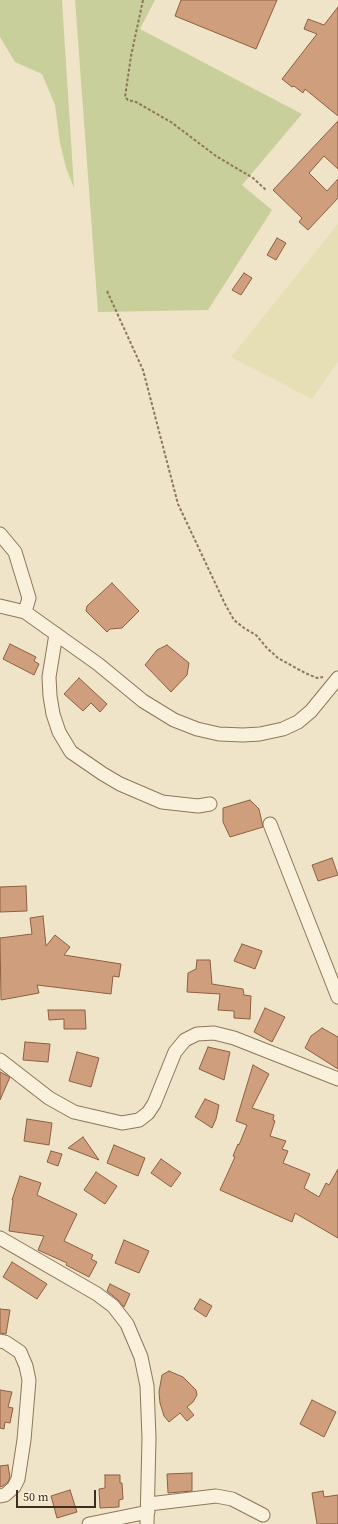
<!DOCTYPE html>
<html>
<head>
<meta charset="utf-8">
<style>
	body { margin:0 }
	#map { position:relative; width:338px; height:1524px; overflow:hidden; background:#f0e4c8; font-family:"Source Serif 4",serif }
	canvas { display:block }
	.scale { position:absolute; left:16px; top:1490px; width:80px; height:18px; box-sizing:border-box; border:2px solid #3d2e20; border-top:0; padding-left:5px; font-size:12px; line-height:14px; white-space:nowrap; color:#3d2e20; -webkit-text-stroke:3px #f7eed8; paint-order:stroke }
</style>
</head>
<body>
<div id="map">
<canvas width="338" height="1524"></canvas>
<div class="scale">50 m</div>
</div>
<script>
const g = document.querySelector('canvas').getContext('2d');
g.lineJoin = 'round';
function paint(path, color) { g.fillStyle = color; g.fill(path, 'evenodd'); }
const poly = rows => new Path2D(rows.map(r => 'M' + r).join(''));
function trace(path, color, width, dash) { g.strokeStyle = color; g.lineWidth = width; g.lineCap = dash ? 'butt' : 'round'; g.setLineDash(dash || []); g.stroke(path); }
paint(poly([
	[338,224,338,362,312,399,231,357]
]), '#e6deb5');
paint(poly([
	[0,0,62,0,74,188,66,168,60,143,55,105,42,74,15,62,0,37],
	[75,0,155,0,140,29,302,114,242,185,272,210,208,310,98,312]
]), '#c9cf9b');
const building = poly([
	[181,0,277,0,256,49,175,16,181,0],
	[338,7,338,116,305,89,303,93,294,86,292,87,282,79,317,34,304,29,308,19,324,25,338,7],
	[338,121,338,169,324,156,309,173,327,191,338,179,338,198,308,230,299,222,302,218,273,190,338,121],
	[277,238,286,243,276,260,267,255,277,238],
	[244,273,252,278,241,295,232,290,244,273],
	[112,583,139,611,122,628,110,629,107,632,86,611,87,606,112,583],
	[10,644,36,657,34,661,39,664,34,675,3,659,10,644],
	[167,645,189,663,187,675,171,692,145,665,157,650,167,645],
	[79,678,107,704,100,712,91,703,83,711,64,694,79,678],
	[250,800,259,809,263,827,230,837,223,822,223,808,250,800],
	[332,858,338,875,318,881,312,865,332,858],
	[26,886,27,911,0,912,0,887,26,886],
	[43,916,46,946,55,935,70,947,64,955,121,964,119,977,113,976,111,994,37,985,39,993,1,1000,0,938,32,934,30,918,43,916],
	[242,944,262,951,255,969,234,961,242,944],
	[197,960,210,960,212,984,243,989,244,995,251,996,250,1019,234,1018,234,1011,218,1010,220,994,187,992,188,973,196,969,197,960],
	[265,1008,285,1017,272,1042,254,1032,265,1008],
	[48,1010,85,1010,86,1029,64,1029,64,1019,49,1020,48,1010],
	[322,1028,338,1037,338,1069,305,1048,311,1036,322,1028],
	[25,1042,50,1044,48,1062,23,1060,25,1042],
	[208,1047,230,1052,224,1080,199,1069,208,1047],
	[77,1052,99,1058,91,1087,69,1081,77,1052],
	[253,1065,269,1074,252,1108,274,1115,273,1120,275,1121,270,1136,286,1141,282,1149,288,1151,283,1163,310,1174,304,1188,319,1197,326,1183,329,1185,338,1169,338,1238,295,1213,292,1222,220,1190,235,1157,233,1156,238,1144,239,1145,247,1125,236,1121,253,1065],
	[0,1072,10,1077,0,1100,0,1072],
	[205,1099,219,1105,216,1119,212,1128,195,1117,205,1099],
	[27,1119,52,1123,49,1145,24,1141,27,1119],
	[83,1137,99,1160,68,1148,83,1137],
	[114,1145,145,1158,138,1176,107,1163,114,1145],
	[51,1151,62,1154,58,1166,47,1162,51,1151],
	[161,1159,181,1173,171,1187,151,1173,161,1159],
	[96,1172,117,1186,105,1204,84,1190,96,1172],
	[20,1176,41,1183,37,1195,77,1214,64,1241,93,1255,91,1259,97,1262,89,1277,66,1265,67,1263,38,1250,44,1236,9,1231,13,1200,12,1200,20,1176],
	[124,1240,149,1251,139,1273,115,1263,124,1240],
	[12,1262,47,1284,37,1299,3,1277,12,1262],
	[110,1284,130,1294,124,1307,118,1300,107,1291,110,1284],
	[200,1299,212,1306,206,1317,194,1309,200,1299],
	[0,1309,10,1310,6,1334,0,1333,0,1309],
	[169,1371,183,1377,196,1390,197,1395,193,1402,187,1407,194,1415,187,1421,180,1413,169,1422,164,1416,160,1403,159,1392,162,1375,169,1371],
	[0,1390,12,1392,8,1407,13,1408,10,1423,5,1422,4,1429,0,1428,0,1390],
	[312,1400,336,1412,324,1437,300,1424,312,1400],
	[8,1465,10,1477,8,1482,3,1486,0,1487,0,1466,8,1465],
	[192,1473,192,1491,168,1493,167,1474,192,1473],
	[105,1475,120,1475,120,1483,122,1483,123,1499,119,1500,119,1507,100,1508,99,1489,105,1488,105,1475],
	[70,1490,77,1512,57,1518,51,1496,70,1490],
	[323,1491,324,1497,338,1495,338,1524,317,1524,312,1493,323,1491]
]);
paint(building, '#cf9f7d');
trace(building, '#8d5f41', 1);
const minor = poly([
	[0,534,15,552,29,598,25,612],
	[0,606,25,612,98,664,143,701,174,720,197,729,219,734,243,735,260,734,283,729,298,722,311,711,338,678],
	[56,634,49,677,50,696,53,714,59,732,71,752,103,774,120,784,162,802,198,806,210,804],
	[270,824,338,997],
	[0,1060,49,1098,74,1112,122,1123,139,1120,148,1113,154,1104,175,1052,185,1040,197,1034,214,1033,234,1038,338,1079],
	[0,1238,97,1294,113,1306,127,1324,141,1357,147,1386,149,1438,147,1524],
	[0,1341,5,1342,20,1352,26,1366,29,1380,24,1440,18,1479,14,1487,5,1495,0,1496],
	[149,1504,216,1496,232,1499,263,1515],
	[89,1524,148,1512]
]);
trace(minor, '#8d765c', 15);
trace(poly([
	[143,0,131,56,125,97,128,100,136,102,171,122,216,156,253,178,266,190],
	[107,291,143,370,178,504,225,604,234,620,244,628,256,635,267,648,278,658,305,673,317,678,323,677]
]), '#8d765c', 2, [3, 2]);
trace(minor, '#faf1dc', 13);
</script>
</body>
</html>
